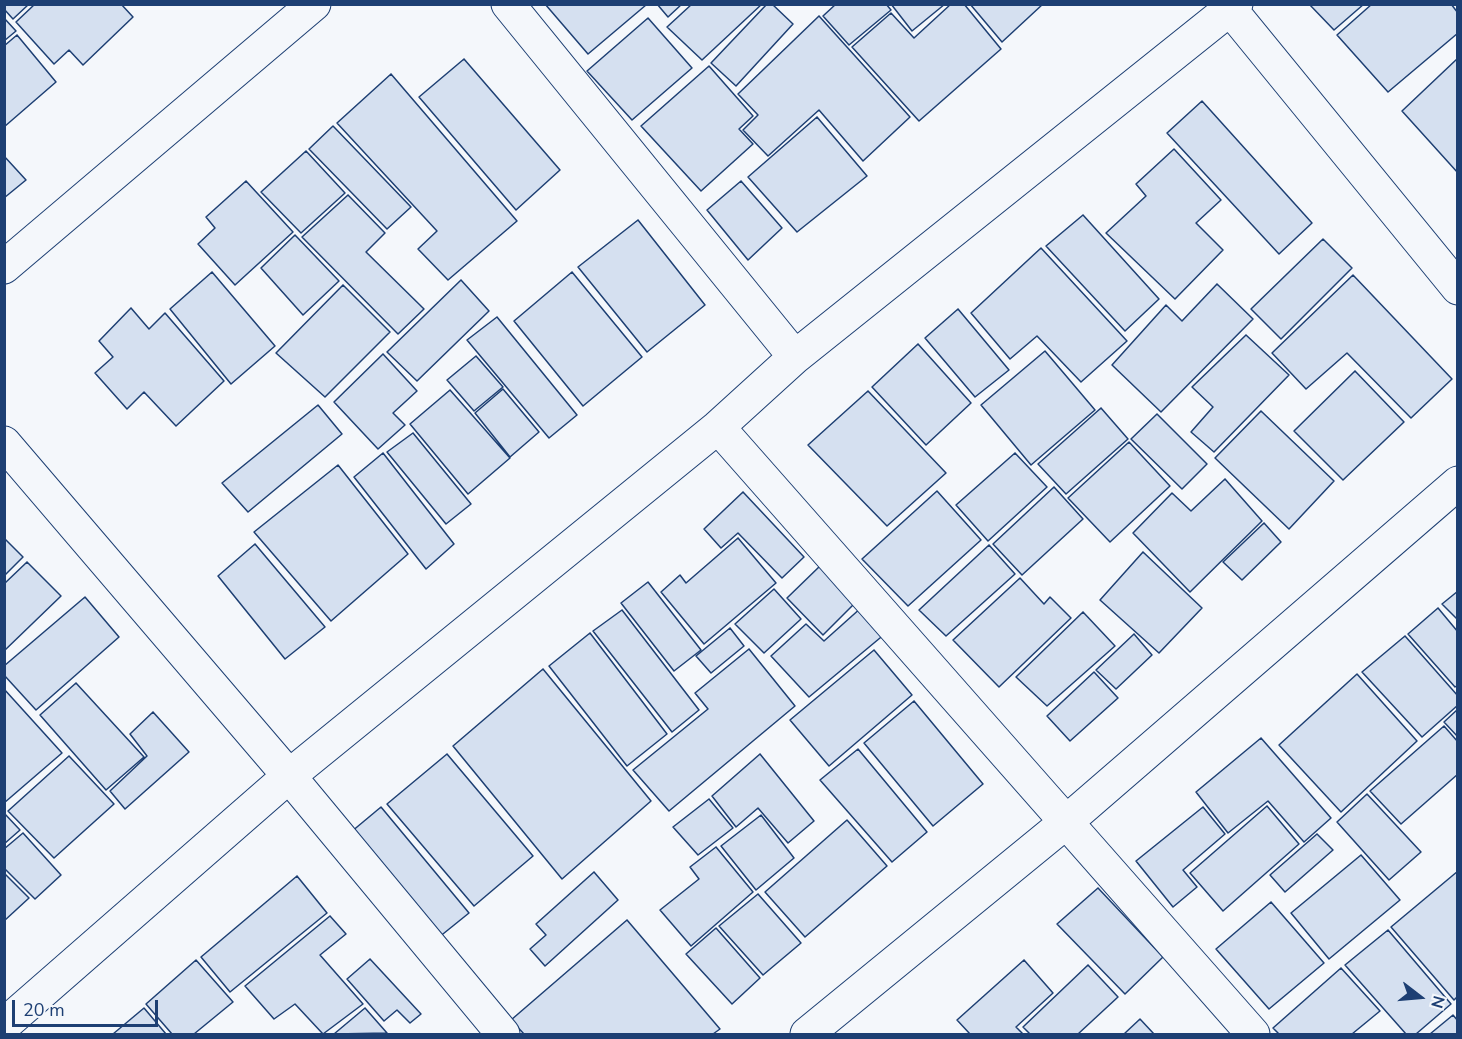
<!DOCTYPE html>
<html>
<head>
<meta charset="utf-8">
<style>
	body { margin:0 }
	#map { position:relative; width:1462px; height:1039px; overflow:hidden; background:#f4f7fb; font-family:"Nunito Sans",sans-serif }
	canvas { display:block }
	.frame { position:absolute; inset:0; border:6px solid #1d3f73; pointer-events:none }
	.north { position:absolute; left:1390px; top:967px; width:60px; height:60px; -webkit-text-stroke:4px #f4f7fb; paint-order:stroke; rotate:106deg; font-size:16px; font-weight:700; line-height:24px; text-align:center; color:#1d3f73 }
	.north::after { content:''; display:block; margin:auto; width:21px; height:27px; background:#1d3f73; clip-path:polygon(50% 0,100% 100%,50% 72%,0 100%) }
	.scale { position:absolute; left:12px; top:1000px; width:146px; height:27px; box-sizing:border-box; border:3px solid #1d3f73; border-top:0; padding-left:8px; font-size:18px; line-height:21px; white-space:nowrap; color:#1d3f73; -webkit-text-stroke:4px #f4f7fb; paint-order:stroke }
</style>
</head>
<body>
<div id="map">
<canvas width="1462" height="1039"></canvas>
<div class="frame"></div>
<div class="north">N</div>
<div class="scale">20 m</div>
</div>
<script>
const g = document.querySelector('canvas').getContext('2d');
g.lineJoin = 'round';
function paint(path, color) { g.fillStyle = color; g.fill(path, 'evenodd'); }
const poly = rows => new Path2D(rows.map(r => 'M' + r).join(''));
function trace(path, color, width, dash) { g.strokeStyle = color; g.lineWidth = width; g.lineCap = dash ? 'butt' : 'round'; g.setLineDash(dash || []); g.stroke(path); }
const building = poly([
	[4,4,29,4,13,19,4,9,4,4],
	[35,4,121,4,133,17,83,65,69,50,54,64,16,22,35,4],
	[545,4,645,4,646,5,588,54,545,4],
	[657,4,682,4,668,17,657,4],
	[692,4,762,4,702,60,667,27,692,4],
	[767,4,772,4,793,24,736,86,711,63,767,4],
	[836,4,886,4,891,10,849,45,823,16,836,4],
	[891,4,945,4,912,31,891,4],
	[951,4,964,4,1001,49,919,121,852,47,891,13,914,38,951,4],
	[970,4,1043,4,1002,42,970,4],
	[1309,4,1364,4,1334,30,1309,4],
	[1372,4,1451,4,1458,13,1458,33,1388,92,1337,35,1372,4],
	[819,16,910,117,863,161,819,110,768,156,743,130,758,115,738,94,819,16],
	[4,18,16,31,4,41,4,18],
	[648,18,692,68,632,120,587,71,648,18],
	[17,35,56,82,4,127,4,46,17,35],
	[1458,58,1458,173,1402,111,1458,58],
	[464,59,560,170,516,210,419,97,464,59],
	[709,66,753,116,739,129,753,144,701,191,641,126,709,66],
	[391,74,517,221,448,280,418,249,437,231,337,123,391,74],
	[1202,101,1312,223,1279,254,1167,133,1202,101],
	[817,117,867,176,797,232,748,177,817,117],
	[333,126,411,207,387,229,309,149,333,126],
	[1174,149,1221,200,1196,223,1223,250,1175,299,1106,233,1146,196,1136,184,1174,149],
	[306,151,345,193,301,233,261,192,306,151],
	[4,156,26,180,4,198,4,156],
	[246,181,293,232,235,285,198,244,215,228,206,217,246,181],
	[741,181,782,228,748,260,707,210,741,181],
	[348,195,385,233,366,252,424,309,398,334,302,237,348,195],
	[1083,215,1159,299,1125,331,1046,246,1083,215],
	[638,220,705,305,647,352,578,267,638,220],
	[295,235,339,281,303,315,261,268,295,235],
	[1323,239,1352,268,1281,339,1251,309,1323,239],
	[1041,248,1127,341,1081,382,1037,336,1010,359,971,313,1041,248],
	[212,272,275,346,231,384,170,309,212,272],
	[572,272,642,357,583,406,514,321,572,272],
	[1353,275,1452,379,1411,418,1347,353,1306,389,1272,353,1353,275],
	[461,280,489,311,417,381,387,352,461,280],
	[1217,284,1253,319,1161,412,1112,365,1166,305,1182,321,1217,284],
	[343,285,390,332,325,397,276,353,343,285],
	[131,308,149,329,165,313,224,381,176,426,144,392,127,409,95,373,113,357,99,341,131,308],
	[958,309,1009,370,975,397,925,338,958,309],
	[497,317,577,415,549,438,467,340,497,317],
	[1246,335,1289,375,1214,452,1191,432,1213,407,1192,387,1246,335],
	[918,344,971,403,926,445,872,387,918,344],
	[1045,351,1095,410,1031,465,981,405,1045,351],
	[383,354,417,391,393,413,405,425,378,449,334,402,383,354],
	[476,356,503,387,474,411,447,380,476,356],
	[1355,371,1404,422,1343,480,1294,431,1355,371],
	[503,389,539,432,510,457,475,413,503,389],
	[450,390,510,458,468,494,410,424,450,390],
	[868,391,946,473,887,526,808,445,868,391],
	[318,405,342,434,248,512,222,483,318,405],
	[1101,408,1128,439,1066,494,1038,464,1101,408],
	[1261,411,1334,481,1289,529,1215,458,1261,411],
	[1157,414,1207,464,1182,489,1131,439,1157,414],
	[413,433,471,504,446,524,387,452,413,433],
	[1129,442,1170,486,1110,542,1068,498,1129,442],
	[383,453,454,544,426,569,354,477,383,453],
	[1015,453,1047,487,988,541,956,505,1015,453],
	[338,465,408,554,331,621,254,532,338,465],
	[1225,479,1262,521,1190,592,1133,533,1172,493,1191,511,1225,479],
	[1054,487,1083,519,1022,575,993,544,1054,487],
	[937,491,981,540,908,606,862,559,937,491],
	[743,492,804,557,782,578,738,533,721,548,704,529,743,492],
	[1264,523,1281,542,1242,580,1223,562,1264,523],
	[4,538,23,557,4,576,4,538],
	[738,538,776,583,704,644,661,592,680,575,686,583,738,538],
	[255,544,325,627,285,659,218,576,255,544],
	[989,545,1015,574,946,636,919,610,989,545],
	[1143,552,1202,608,1159,653,1100,600,1143,552],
	[27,562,61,596,4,651,4,584,27,562],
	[821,565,856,602,823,635,787,598,821,565],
	[1020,578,1044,604,1050,597,1071,618,999,687,953,640,1020,578],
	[648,582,701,650,674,671,621,603,648,582],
	[774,589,801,619,764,653,735,624,774,589],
	[1458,591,1458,620,1442,604,1458,591],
	[85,597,119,637,36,710,4,675,4,666,85,597],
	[862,607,886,633,809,697,771,656,806,624,824,641,862,607],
	[1438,608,1458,632,1458,685,1455,687,1408,634,1438,608],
	[622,610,699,710,672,732,593,631,622,610],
	[1083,612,1115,646,1047,706,1016,677,1083,612],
	[730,628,744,646,711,673,696,656,730,628],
	[590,633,667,734,627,766,549,666,590,633],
	[1134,634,1152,655,1116,689,1096,670,1134,634],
	[1405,636,1458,696,1458,705,1422,737,1362,672,1405,636],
	[749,649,795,706,669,811,633,770,708,709,695,693,749,649],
	[874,650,912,695,829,766,790,720,874,650],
	[543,669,651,801,562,879,453,746,543,669],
	[1094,672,1118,698,1070,741,1047,716,1094,672],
	[1357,674,1417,741,1341,812,1279,745,1357,674],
	[76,683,144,757,106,790,40,715,76,683],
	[4,689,62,753,4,803,4,689],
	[914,701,983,784,933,826,864,743,914,701],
	[1458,709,1458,737,1444,722,1458,709],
	[153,712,189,752,125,809,110,791,147,756,130,734,153,712],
	[1444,726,1458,742,1458,774,1401,824,1370,791,1444,726],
	[1261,738,1331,818,1304,842,1268,801,1228,833,1196,792,1261,738],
	[858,749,927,832,892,862,820,780,858,749],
	[447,754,533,856,474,906,387,804,447,754],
	[760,754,814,821,788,843,758,808,736,827,712,796,760,754],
	[69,756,114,804,54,858,8,811,69,756],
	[1367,794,1421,852,1389,880,1337,822,1367,794],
	[709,799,733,828,698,855,673,827,709,799],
	[1267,806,1299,844,1223,911,1190,873,1267,806],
	[381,807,469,913,433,942,345,837,381,807],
	[1203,807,1225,834,1183,870,1197,887,1173,907,1136,861,1203,807],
	[4,813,20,830,4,844,4,813],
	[761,815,794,858,756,890,721,846,761,815],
	[847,820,887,866,805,937,765,892,847,820],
	[23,833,61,875,35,899,4,868,4,849,23,833],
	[1317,834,1333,850,1285,892,1270,875,1317,834],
	[716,847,753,892,691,946,660,910,699,879,690,867,716,847],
	[1361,855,1400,900,1329,959,1291,913,1361,855],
	[1458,871,1458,996,1454,1000,1391,927,1458,871],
	[594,872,618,900,545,966,530,949,546,935,536,924,594,872],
	[4,873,29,898,4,921,4,873],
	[297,876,327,913,230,992,201,957,297,876],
	[1098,888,1163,957,1125,994,1057,924,1098,888],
	[758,894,801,943,763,975,719,926,758,894],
	[1271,902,1324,963,1269,1009,1216,949,1271,902],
	[330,916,346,934,320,955,363,1004,323,1034,295,1004,274,1019,245,986,330,916],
	[627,920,720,1029,713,1034,524,1034,511,1020,627,920],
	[716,928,760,978,732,1004,686,954,716,928],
	[1388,930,1451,1004,1416,1034,1406,1034,1345,965,1388,930],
	[370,959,421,1014,410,1023,397,1010,384,1021,347,979,370,959],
	[196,960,233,1002,194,1034,172,1034,146,1004,196,960],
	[1024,960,1053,993,1016,1027,1023,1034,970,1034,957,1020,1024,960],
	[1088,965,1118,997,1078,1034,1030,1034,1023,1027,1088,965],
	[1341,968,1380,1011,1352,1034,1279,1034,1273,1028,1341,968],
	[144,1008,166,1034,113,1034,144,1008],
	[365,1008,387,1033,334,1034,365,1008],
	[1453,1015,1458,1021,1458,1034,1430,1034,1453,1015],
	[1140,1019,1154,1034,1124,1034,1140,1019]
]);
paint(building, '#d5e0f0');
trace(building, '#1d3f73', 1.5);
const minor = poly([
	[508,4,795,357],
	[1226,4,1458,288],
	[4,267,314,4],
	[718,427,1253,1034],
	[4,443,289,776,503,1034],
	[4,1025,289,776,718,427,795,357,1236,4],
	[807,1034,1065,823,1458,483]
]);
trace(minor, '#1d3f73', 35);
trace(minor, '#f4f7fb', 33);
</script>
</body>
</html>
